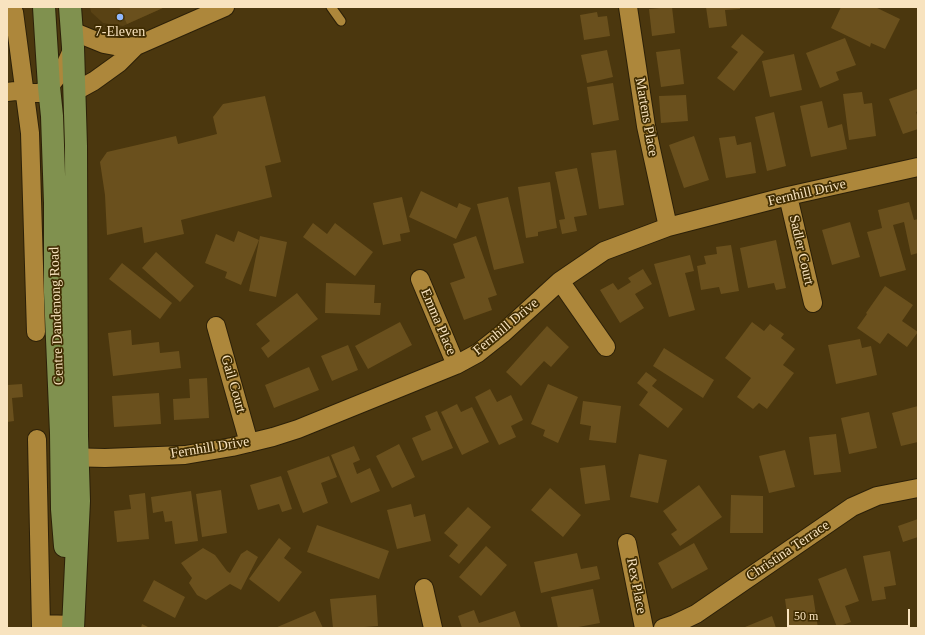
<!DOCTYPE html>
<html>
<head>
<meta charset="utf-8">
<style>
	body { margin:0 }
	#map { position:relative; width:925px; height:635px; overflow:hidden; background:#4b370e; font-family:"Times New Roman",serif }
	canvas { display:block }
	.frame { position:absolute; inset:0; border:8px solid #f8e3bf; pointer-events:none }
	.scale { position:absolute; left:787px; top:609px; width:123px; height:18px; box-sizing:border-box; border:2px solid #f8e3bf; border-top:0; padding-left:5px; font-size:12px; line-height:14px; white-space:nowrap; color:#f8e3bf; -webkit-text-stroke:3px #402d02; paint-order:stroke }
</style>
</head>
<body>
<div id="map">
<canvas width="925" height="635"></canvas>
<div class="frame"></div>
<div class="scale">50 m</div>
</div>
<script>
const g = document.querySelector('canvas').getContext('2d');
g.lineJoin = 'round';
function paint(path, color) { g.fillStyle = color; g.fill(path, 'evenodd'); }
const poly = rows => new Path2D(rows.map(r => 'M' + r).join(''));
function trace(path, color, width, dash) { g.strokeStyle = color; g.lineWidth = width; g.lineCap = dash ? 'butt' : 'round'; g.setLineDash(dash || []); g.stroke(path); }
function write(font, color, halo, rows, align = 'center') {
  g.font = font + ' "Times New Roman",serif'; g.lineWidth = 3.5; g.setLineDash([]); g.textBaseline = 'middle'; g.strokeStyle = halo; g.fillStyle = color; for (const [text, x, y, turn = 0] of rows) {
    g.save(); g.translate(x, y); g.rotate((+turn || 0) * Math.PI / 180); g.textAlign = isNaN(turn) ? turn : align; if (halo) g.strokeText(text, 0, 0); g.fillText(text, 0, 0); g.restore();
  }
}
paint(poly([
	[90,7,165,7,123,26,103,23,91,12]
]), '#594214');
paint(poly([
	[119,7,165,7,127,24],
	[671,7,672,7,675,33,652,36,649,9],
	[706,7,740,7,740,9,725,10,727,26,709,28],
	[841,7,875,7,900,19,885,49,871,43,870,47,831,28],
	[597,12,598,17,607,16,610,36,584,40,580,15],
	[742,34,764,52,734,91,717,78,738,52,731,47],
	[845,38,856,65,836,72,839,80,820,88,806,53],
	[680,49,684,84,661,87,656,52],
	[607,50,613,77,587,83,581,55],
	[794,54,802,90,770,97,762,61],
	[613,83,619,120,593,125,587,87],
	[917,89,918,111,916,112,918,118,918,129,903,134,889,99],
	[862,92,864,104,872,103,876,136,849,140,843,94],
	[686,95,688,121,661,123,659,96],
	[265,96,281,162,265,166,272,197,181,220,184,234,144,243,142,227,107,235,105,195,100,162,107,152,176,136,178,144,217,134,213,117,223,104],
	[822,101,828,128,842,124,847,149,811,157,800,106],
	[774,112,786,166,767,171,755,117],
	[694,136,709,180,684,188,669,145],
	[735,136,737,145,751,142,756,173,726,178,719,138],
	[616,150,624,205,599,209,591,153],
	[577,168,587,215,574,217,577,231,562,234,559,220,565,219,555,172],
	[550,182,557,228,538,232,538,236,526,238,518,187],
	[421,191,457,208,459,203,471,208,456,239,409,217],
	[402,197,410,232,400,234,401,241,383,245,373,203],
	[508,197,524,263,494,270,477,204],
	[909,202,914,220,918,219,918,253,911,255,904,222,893,225,906,270,880,277,867,232,882,228,878,210],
	[850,222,860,257,832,265,822,230],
	[313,223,327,234,335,223,373,252,355,276,303,237],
	[238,231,259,240,241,285,225,278,227,272,205,263,216,234,234,242],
	[260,236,287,242,276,297,249,291],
	[476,236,497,295,488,298,492,310,464,320,450,283,465,278,453,244],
	[776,240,786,288,776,290,774,283,748,288,740,248],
	[731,245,739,291,721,294,719,287,701,290,697,266,706,264,704,256,717,254,716,247],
	[156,252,194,286,180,302,142,268],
	[690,255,694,271,685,273,695,310,669,317,654,264],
	[122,263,172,303,160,319,109,279],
	[643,269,652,284,635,294,644,308,620,323,600,290,613,283,618,290,631,282,628,278],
	[326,283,375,285,374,303,381,303,380,315,325,313],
	[885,286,913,305,902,321,918,332,907,347,888,333,880,344,857,328,867,314,866,313],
	[297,293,318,319,268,358,261,348,270,341,256,324],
	[400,322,412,345,368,369,355,346],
	[752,322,764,331,770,324,784,334,781,338,795,349,783,365,794,373,767,409,759,403,753,409,737,397,751,378,725,358],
	[547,326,569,347,551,367,544,361,521,386,506,372],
	[131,330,132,345,159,342,160,353,179,351,181,368,113,376,108,333],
	[860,339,862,348,871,346,877,375,836,384,828,345],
	[348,345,358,370,332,381,321,356],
	[664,348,714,380,703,398,653,366],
	[309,367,319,390,274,408,265,385],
	[646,372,657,380,652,386,683,409,668,428,639,405,648,392,637,383],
	[207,378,209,418,174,420,173,399,190,398,189,379],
	[22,384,23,397,12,398,14,421,7,422,7,385],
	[548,384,578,397,558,443,543,436,545,430,531,424],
	[490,389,497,402,511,395,523,420,511,426,516,437,499,445,475,397],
	[159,393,161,424,114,427,112,396],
	[583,401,621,406,616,443,589,440,591,426,580,424],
	[457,404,461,412,472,407,489,442,462,455,441,412],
	[918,406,918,442,901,446,892,413],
	[437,411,453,448,422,461,412,438,431,430,425,416],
	[869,412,877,448,849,454,841,418],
	[836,434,841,472,814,475,809,437],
	[399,444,415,477,392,488,376,456],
	[354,446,360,460,353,463,357,474,370,468,380,491,351,503,331,455],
	[785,450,795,487,769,493,759,456],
	[639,454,667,460,658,503,630,497],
	[329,456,337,477,321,483,328,503,303,513,287,471],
	[605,465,610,500,585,504,580,468],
	[281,476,292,509,282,512,279,504,258,510,250,485],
	[699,485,722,517,680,546,671,534,677,530,663,511],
	[550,488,581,515,563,537,531,510],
	[221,490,227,533,202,537,196,494],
	[191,491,198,541,175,544,172,521,165,522,163,511,153,513,151,497],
	[145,493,149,539,117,542,114,511,131,509,129,495],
	[731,495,763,496,763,533,730,533],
	[411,504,414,517,425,514,431,541,397,549,387,510],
	[468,507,491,527,459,564,449,556,458,545,444,533],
	[918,519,918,537,903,542,898,526],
	[317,525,389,551,379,579,307,552],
	[279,538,291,548,284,558,302,572,279,602,249,579],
	[694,543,708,569,672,589,658,563],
	[486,546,507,565,481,596,459,577],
	[203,548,215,555,227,571,230,573,241,554,247,550,258,557,241,590,230,584,206,600,197,595,189,583,192,578,181,563],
	[890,551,896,585,884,587,886,599,872,601,863,556],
	[577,553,581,569,597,566,600,579,541,593,534,562],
	[846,568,859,601,845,606,851,622,837,627,818,579],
	[154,580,185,597,175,618,143,601],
	[593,589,600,623,573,628,558,628,551,597],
	[376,595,378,626,351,628,333,628,330,599],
	[813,595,818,628,789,628,785,599],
	[474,610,479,623,515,611,521,628,462,628,458,616],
	[315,611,323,628,275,628],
	[772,616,776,628,746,628,745,627],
	[142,624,150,628,141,628]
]), '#6a501d');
const service = poly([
	[331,7,341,21]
]);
const minor = poly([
	[628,7,646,126,668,227],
	[14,12,30,133,36,332],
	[72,31,104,44,120,47,136,46,225,7],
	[7,92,24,90,29,93,40,93,49,87,64,68,73,48],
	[74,92,94,81,119,63,136,46],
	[788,196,813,303],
	[420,279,456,365],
	[560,281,606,347],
	[216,326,249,443],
	[37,439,41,628],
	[64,457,105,458,185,455,232,447,273,437,298,429,456,365,478,353,502,334,560,281,604,251,668,227,788,196,918,167],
	[627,543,644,628],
	[424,588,433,628],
	[41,624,73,625],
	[663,628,675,624,696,614,852,507,877,496,918,488]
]);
const primary = poly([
	[44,7,49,87,52,116,55,203,55,292,61,433,62,509,65,546],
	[70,7,73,47,76,146,77,436,79,501,73,628]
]);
trace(service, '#2c2008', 11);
trace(minor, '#2c2008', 20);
trace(primary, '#2c2008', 24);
trace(service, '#ad873b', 9);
trace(minor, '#ad873b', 18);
trace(primary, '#80914f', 22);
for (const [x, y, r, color] of [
	[120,17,4,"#91b8fd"]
]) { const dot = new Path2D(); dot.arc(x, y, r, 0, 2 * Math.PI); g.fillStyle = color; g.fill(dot); trace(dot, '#402d02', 1.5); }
write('14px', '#f8e3bf', '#402d02', [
	["7-Eleven",120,32]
]);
write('14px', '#f8e3bf', '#402d02', [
	["Martens Place",646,117,80],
	["Fernhill Drive",807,193,-13],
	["Sadler Court",801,250,77],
	["Centre Dandenong Road",57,316,-92],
	["Emma Place",438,322,67],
	["Fernhill Drive",506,327,-40],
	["Gail Court",233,384,74],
	["Fernhill Drive",210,448,-9],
	["Christina Terrace",788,551,-34],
	["Rex Place",636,586,79]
]);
</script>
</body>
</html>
